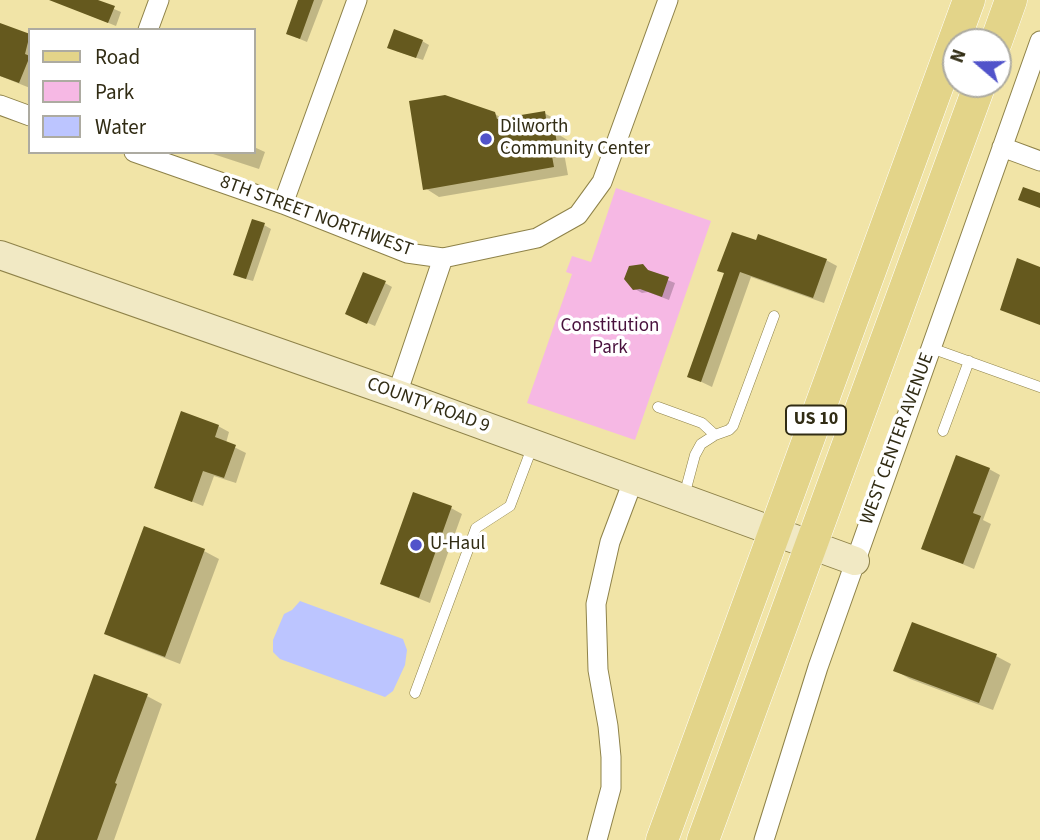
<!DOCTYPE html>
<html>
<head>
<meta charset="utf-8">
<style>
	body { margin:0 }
	#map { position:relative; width:1040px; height:840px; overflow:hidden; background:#f1e4a7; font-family:"Source Sans 3",sans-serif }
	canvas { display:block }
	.legend { position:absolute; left:28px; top:28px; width:228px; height:126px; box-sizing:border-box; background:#fff; border:2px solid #adaba1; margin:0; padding:9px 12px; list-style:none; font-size:21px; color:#312c14 }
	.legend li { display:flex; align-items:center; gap:14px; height:35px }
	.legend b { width:35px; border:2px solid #adaba1 }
	.north { position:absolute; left:942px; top:28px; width:70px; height:70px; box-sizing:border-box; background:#fff; border:2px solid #adaba1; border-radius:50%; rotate:290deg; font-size:19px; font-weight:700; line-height:28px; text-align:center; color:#312c14 }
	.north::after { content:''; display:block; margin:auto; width:24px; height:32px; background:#5153ca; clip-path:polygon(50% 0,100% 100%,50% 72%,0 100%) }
</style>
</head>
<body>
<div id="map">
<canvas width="1040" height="840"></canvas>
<ul class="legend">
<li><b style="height:9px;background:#e3d489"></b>Road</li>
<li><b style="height:19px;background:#f6b8e4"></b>Park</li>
<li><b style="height:19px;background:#bcc5ff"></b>Water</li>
</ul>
<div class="north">N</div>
</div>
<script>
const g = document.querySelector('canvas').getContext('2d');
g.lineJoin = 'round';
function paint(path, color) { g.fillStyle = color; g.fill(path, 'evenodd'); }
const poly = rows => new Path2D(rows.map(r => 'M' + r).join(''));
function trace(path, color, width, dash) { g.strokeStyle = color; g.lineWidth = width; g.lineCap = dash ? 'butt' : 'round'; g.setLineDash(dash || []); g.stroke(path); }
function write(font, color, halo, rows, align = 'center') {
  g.font = font + ' "Source Sans 3",sans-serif'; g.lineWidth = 7; g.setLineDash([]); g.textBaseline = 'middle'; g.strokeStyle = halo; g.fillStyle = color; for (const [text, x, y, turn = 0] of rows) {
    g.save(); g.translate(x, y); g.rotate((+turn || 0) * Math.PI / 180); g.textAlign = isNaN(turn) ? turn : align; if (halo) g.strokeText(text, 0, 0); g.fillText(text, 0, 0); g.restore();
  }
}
paint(poly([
	[616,188,711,221,635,440,527,403,572,274,566,272,572,256,591,262]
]), '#f6b8e4');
paint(poly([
	[300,601,403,639,407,650,405,665,393,691,385,697,280,659,273,652,273,640,284,614,292,610]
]), '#bcc5ff');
paint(poly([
	[77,0,93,0,121,12,116,26,74,9],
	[300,0,323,0,307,42,295,37],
	[0,25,30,36,30,88,0,76],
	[422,41,429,45,423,60,396,51],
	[544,113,559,121,561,136,569,141,571,152,564,153,568,175,439,197,425,188,495,114,505,120],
	[254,147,265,152,259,169,207,152,254,152],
	[264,225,271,229,253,281,242,278,235,274],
	[826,260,837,266,824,303,751,277,712,387,689,376,726,274],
	[643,266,653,274,675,283,669,300,648,292,642,293,635,289],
	[385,283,392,287,375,326,354,317],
	[218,426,229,432,226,443,246,453,236,483,214,476,203,506,156,487],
	[989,469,1000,475,983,520,991,524,974,569,924,548],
	[451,508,462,514,430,603,382,584],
	[204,551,219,559,180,664,121,641,106,633],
	[913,625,996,656,1011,664,993,710,910,679,896,671],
	[147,696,162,704,114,840,40,840]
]), '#0003');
paint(poly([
	[49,0,98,0,115,6,108,23],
	[298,0,314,0,300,39,286,34],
	[0,23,30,34,25,54,30,56,19,83,0,76],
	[394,29,423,40,416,58,387,48],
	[445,95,495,112,497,119,545,111,548,132,555,131,557,144,550,145,554,167,423,190,409,101],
	[1023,187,1040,193,1040,208,1018,200],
	[252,219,265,223,246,279,233,275],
	[732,232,756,240,758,234,827,259,813,298,740,272,701,382,687,377,724,273,717,271],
	[1017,258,1040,267,1040,325,1000,310],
	[643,264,648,270,669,277,662,297,640,289,633,290,624,279,629,266],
	[363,272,386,281,367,324,345,314],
	[181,411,219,425,215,437,236,445,224,478,203,471,192,502,154,488],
	[956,455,990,468,973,513,981,516,963,564,921,549],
	[413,492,452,506,419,598,380,584],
	[144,526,205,549,165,657,104,634],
	[912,622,997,654,979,703,893,671],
	[94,674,148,694,115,783,117,784,97,840,35,840]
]), '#65591e');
const lane = poly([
	[931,348,1040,387],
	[658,407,702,423,715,435],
	[943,431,969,361],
	[684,496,695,455,701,444,715,435,729,430,733,426,774,316],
	[415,693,476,528,510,506,533,445]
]);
const street = poly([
	[148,30,159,0],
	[0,105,30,116],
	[1002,147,1040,161],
	[134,152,283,204,407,253,443,258,537,238,578,215,602,182,668,0],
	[283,204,357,0],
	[397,394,443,258],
	[597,840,611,788,611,757,608,726,598,670,596,604,610,542,633,481],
	[764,840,818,667,1040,41]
]);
const secondary = poly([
	[0,255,397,394,855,561]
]);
const primary = poly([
	[996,42,1011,0],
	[662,840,969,0],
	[703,840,980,84]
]);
trace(lane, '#8e8249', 11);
trace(street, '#8e8249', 21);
trace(secondary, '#8e8249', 30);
trace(primary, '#fff', 33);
trace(lane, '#fff', 10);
trace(street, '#fff', 19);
trace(secondary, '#f1e9c4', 28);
trace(primary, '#e3d489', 32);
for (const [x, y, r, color] of [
	[486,139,7,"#5153ca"],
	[416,545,7,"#5153ca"]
]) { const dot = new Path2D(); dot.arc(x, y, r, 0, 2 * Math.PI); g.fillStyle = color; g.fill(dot); trace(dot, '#fff', 2.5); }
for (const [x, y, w] of [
	[816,420,60]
]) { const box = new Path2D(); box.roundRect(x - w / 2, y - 14.5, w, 29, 5); g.fillStyle = '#fff'; g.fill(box); trace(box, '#312c14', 2); }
write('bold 18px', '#312c14', null, [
	["US 10",816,420]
]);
write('19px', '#312c14', '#fff', [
	["Dilworth",500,128],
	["Community Center",500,150],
	["U-Haul",430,545]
], 'left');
write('19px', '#312c14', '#fff', [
	["8TH STREET NORTHWEST",316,217,20],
	["COUNTY ROAD 9",428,406,20],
	["WEST CENTER AVENUE",898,439,-70]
]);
write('19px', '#48113c', '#fff', [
	["Constitution",610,327],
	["Park",610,349]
]);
</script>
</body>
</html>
